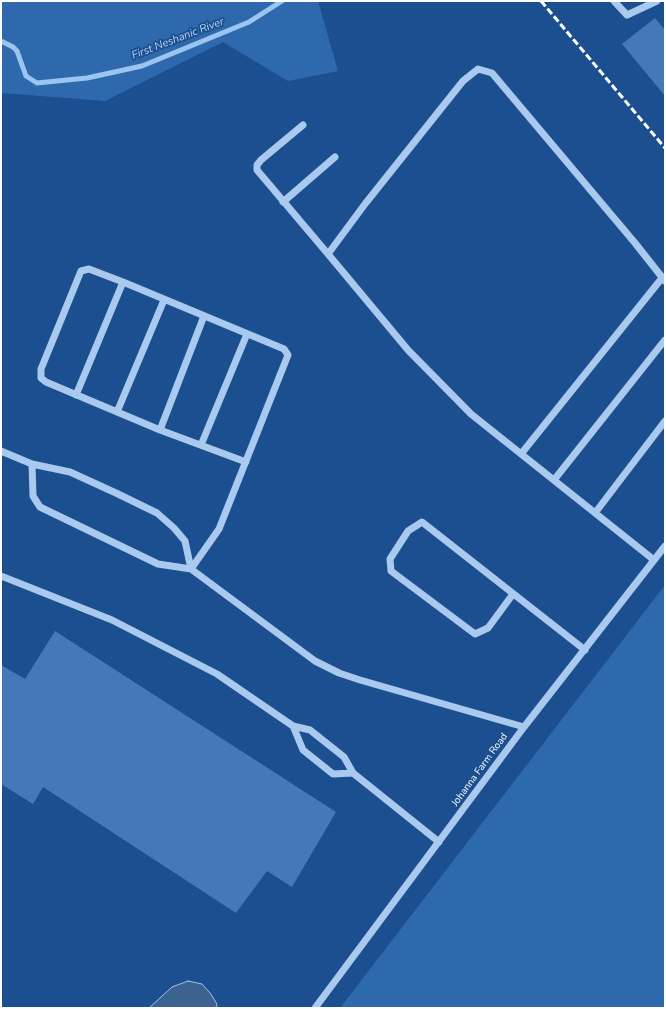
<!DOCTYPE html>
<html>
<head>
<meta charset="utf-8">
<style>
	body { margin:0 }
	#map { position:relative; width:666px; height:1009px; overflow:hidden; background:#1b4f8f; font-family:"Nunito Sans",sans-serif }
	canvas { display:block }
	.frame { position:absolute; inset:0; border:2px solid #fff; pointer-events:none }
</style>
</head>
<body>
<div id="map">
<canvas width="666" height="1009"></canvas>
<div class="frame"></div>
</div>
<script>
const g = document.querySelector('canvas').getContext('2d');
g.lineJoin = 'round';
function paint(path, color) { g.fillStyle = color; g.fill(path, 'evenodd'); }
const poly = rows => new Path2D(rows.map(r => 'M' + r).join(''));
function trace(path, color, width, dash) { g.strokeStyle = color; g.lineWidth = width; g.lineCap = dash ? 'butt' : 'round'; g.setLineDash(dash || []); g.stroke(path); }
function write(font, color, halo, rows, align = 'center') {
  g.font = font + ' "Nunito Sans",sans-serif'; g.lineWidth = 3.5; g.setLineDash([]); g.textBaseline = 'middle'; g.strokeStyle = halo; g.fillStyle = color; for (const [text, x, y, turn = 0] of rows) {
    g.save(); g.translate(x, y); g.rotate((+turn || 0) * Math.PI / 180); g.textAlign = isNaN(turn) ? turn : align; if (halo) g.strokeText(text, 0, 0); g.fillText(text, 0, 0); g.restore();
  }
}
paint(poly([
	[1,1,318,1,338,71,288,81,223,42,105,101,1,93],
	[665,585,665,1008,340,1008]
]), '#2e69ad');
const water = poly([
	[188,981,202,984,210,993,217,1004,216,1008,149,1008,172,987,188,981]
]);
paint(water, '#3c6290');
trace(water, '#9cc4f0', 1);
trace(poly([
	[1,41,13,47,17,51,26,76,37,83,87,78,142,66,249,22,282,1]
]), '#9cc4f0', 5);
paint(poly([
	[655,18,665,30,665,96,622,44],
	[55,631,336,812,292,887,267,871,236,913,43,787,33,804,1,784,1,665,25,679]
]), '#4478b7');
trace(poly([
	[614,1,627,15,657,1],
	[303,125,261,160,257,165,257,170,328,254],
	[283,202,335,157],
	[76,395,123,282],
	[117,412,164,300],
	[160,430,204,316],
	[201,445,247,334],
	[1,451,32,464,70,472,116,493,157,513,174,528,185,541,191,569],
	[521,454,662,278],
	[32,464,33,496,40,507,158,564,191,569,315,661,339,673,360,680,524,727],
	[554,480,665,340],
	[595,513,665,421],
	[654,560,471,414,408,350,328,254,365,204,463,81,478,69,492,73,635,243,665,281],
	[191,569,219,529,288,355,284,349,123,282,89,269,81,271,41,369,41,378,46,382,160,430,246,462],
	[1,576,112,620,217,674,293,726],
	[513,594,488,628,475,634,391,571,390,559,408,531,422,522,585,650],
	[353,773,333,774,303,750,293,726,310,730,344,757,353,773,439,842],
	[315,1008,524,727,665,546]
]), '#a9c9ee', 7);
trace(poly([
	[541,1,665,148]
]), '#fff', 3, [7, 3]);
write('10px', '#fff', '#1b4f8f', [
	["Johanna Farm Road",480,770,-54]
]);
write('italic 11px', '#b5d3f5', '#1b4f8f', [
	["First Neshanic River",178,39,-21]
]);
</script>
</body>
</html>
